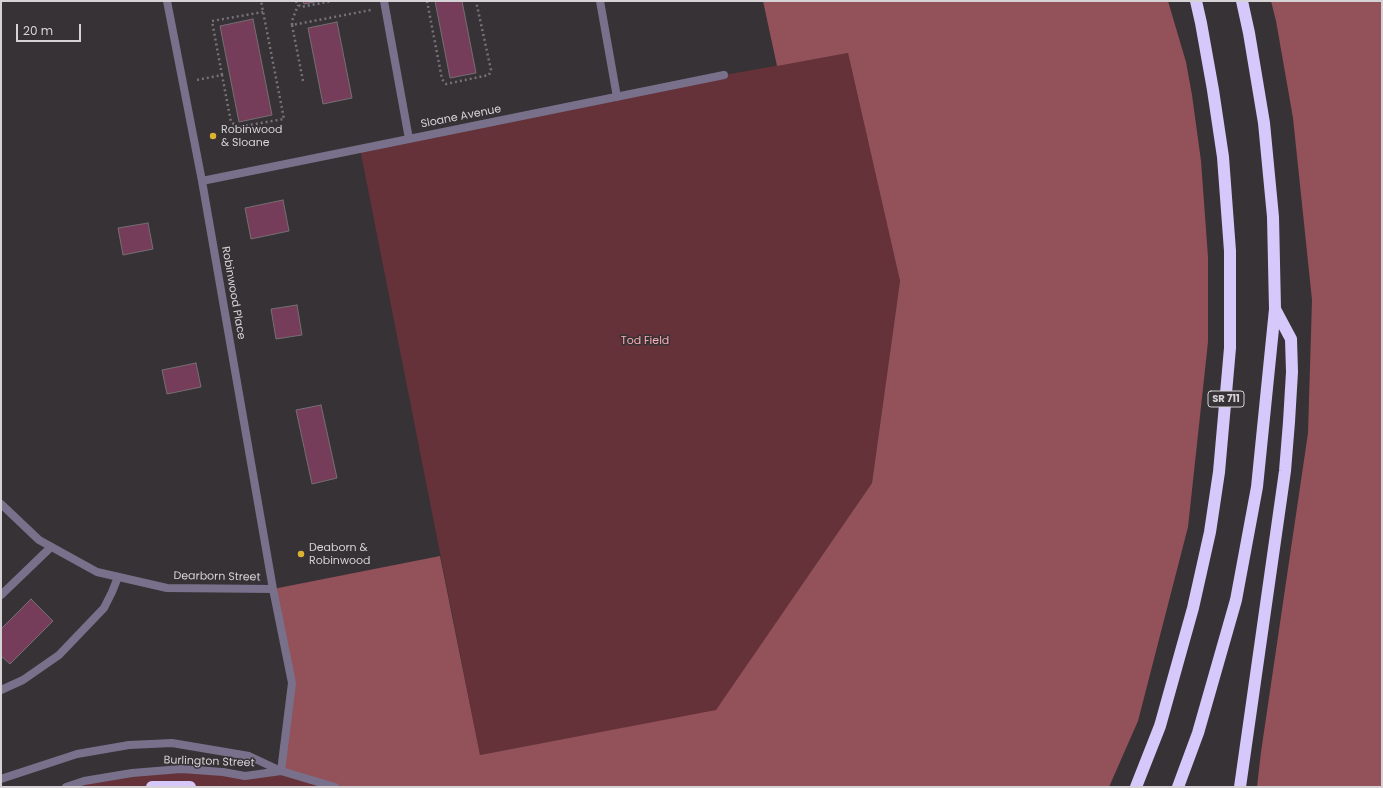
<!DOCTYPE html>
<html>
<head>
<meta charset="utf-8">
<style>
	body { margin:0 }
	#map { position:relative; width:1383px; height:788px; overflow:hidden; background:#363236; font-family:Poppins,sans-serif }
	canvas { display:block }
	.frame { position:absolute; inset:0; border:2px solid #d5d3d5; pointer-events:none }
	.scale { position:absolute; left:16px; top:24px; width:65px; height:18px; box-sizing:border-box; border:2px solid #d5d3d5; border-top:0; padding-left:5px; font-size:12px; line-height:14px; white-space:nowrap; color:#d5d3d5; -webkit-text-stroke:3px #363236; paint-order:stroke }
</style>
</head>
<body>
<div id="map">
<canvas width="1383" height="788"></canvas>
<div class="frame"></div>
<div class="scale">20 m</div>
</div>
<script>
const g = document.querySelector('canvas').getContext('2d');
g.lineJoin = 'round';
function paint(path, color) { g.fillStyle = color; g.fill(path, 'evenodd'); }
const poly = rows => new Path2D(rows.map(r => 'M' + r).join(''));
function trace(path, color, width, dash) { g.strokeStyle = color; g.lineWidth = width; g.lineCap = dash ? 'butt' : 'round'; g.setLineDash(dash || []); g.stroke(path); }
function write(font, color, halo, rows, align = 'center') {
  g.font = font + ' Poppins,sans-serif'; g.lineWidth = 3; g.setLineDash([]); g.textBaseline = 'middle'; g.strokeStyle = halo; g.fillStyle = color; for (const [text, x, y, turn = 0] of rows) {
    g.save(); g.translate(x, y); g.rotate((+turn || 0) * Math.PI / 180); g.textAlign = isNaN(turn) ? turn : align; if (halo) g.strokeText(text, 0, 0); g.fillText(text, 0, 0); g.restore();
  }
}
paint(poly([
	[848,53,900,281,872,483,716,711,480,755,360,149,724,75],
	[181,769,245,776,281,771,335,787,66,787]
]), '#643238');
paint(poly([
	[763,1,1168,1,1186,62,1192,95,1201,161,1208,257,1208,342,1188,527,1138,721,1109,787,335,787,281,771,292,683,273,589,440,556,480,755,716,710,872,483,900,281,848,53,777,66],
	[1271,1,1382,1,1382,787,1257,787,1261,752,1308,433,1312,300,1293,118,1276,21]
]), '#935159');
const building = poly([
	[303,1,320,1,304,4,303,1],
	[435,1,462,1,476,73,450,78,435,1],
	[253,19,272,115,239,122,220,26,253,19],
	[337,22,352,98,323,104,308,28,337,22],
	[283,200,289,231,251,239,245,208,283,200],
	[148,223,153,249,123,255,118,228,148,223],
	[297,305,302,335,276,339,271,309,297,305],
	[196,363,201,387,167,394,162,370,196,363],
	[321,405,337,478,312,484,296,410,321,405],
	[31,599,53,621,10,664,1,656,1,629,31,599]
]);
paint(building, '#763d5b');
trace(building, '#756f71', 1);
trace(poly([
	[296,1,297,4,301,7,332,1],
	[427,1,442,79,446,84,489,75,491,70,476,1],
	[292,25,292,21,298,5],
	[222,75,212,21,263,12],
	[197,80,222,75,231,122,238,127,284,119,261,1],
	[303,81,292,25,371,10]
]), '#767376', 2.5, [2, 3]);
trace(poly([
	[1,595,51,547],
	[1,690,23,680,59,655,104,608,112,592,118,577]
]), '#79718b', 8);
trace(poly([
	[167,1,202,181,273,589,292,683,281,771],
	[384,1,409,139],
	[600,1,617,97],
	[202,181,724,75],
	[1,504,39,540,97,572,167,588,273,589]
]), '#79718b', 8);
trace(poly([
	[1,779,77,754,129,745,172,743,249,756,281,771,335,787],
	[66,787,84,781,132,773,181,769,223,772,245,776,281,771]
]), '#79718b', 8);
trace(poly([
	[152,787,190,787],
	[1136,787,1160,726,1193,608,1210,532,1219,472,1230,348,1230,251,1223,157,1213,90,1201,23,1196,1],
	[1178,787,1198,733,1236,600,1257,487,1275,309,1273,217,1264,123,1249,33,1242,1],
	[1240,787,1285,471,1289,422,1292,372,1291,339,1275,309]
]), '#d7c8fb', 12);
for (const [x, y, r, color] of [
	[213,136,4,"#dcb233"],
	[301,554,4,"#dcb233"]
]) { const dot = new Path2D(); dot.arc(x, y, r, 0, 2 * Math.PI); g.fillStyle = color; g.fill(dot); trace(dot, '#363236', 1.5); }
for (const [x, y, w] of [
	[1226,399,36]
]) { const box = new Path2D(); box.roundRect(x - w / 2, y - 8, w, 16, 3); g.fillStyle = '#363236'; g.fill(box); trace(box, '#d5d3d5', 1); }
write('bold 10px', '#d5d3d5', null, [
	["SR 711",1226,399]
]);
write('11px', '#d5d3d5', '#363236', [
	["Sloane Avenue",461,117,-11],
	["Robinwood Place",233,293,80],
	["Dearborn Street",217,577,1],
	["Burlington Street",209,762,2]
]);
write('11px', '#d5d3d5', '#363236', [
	["Robinwood",221,130],
	["& Sloane",221,143],
	["Deaborn &",309,548],
	["Robinwood",309,561]
], 'left');
write('11px', '#feaeb5', '#363236', [
	["Tod Field",645,341]
]);
</script>
</body>
</html>
